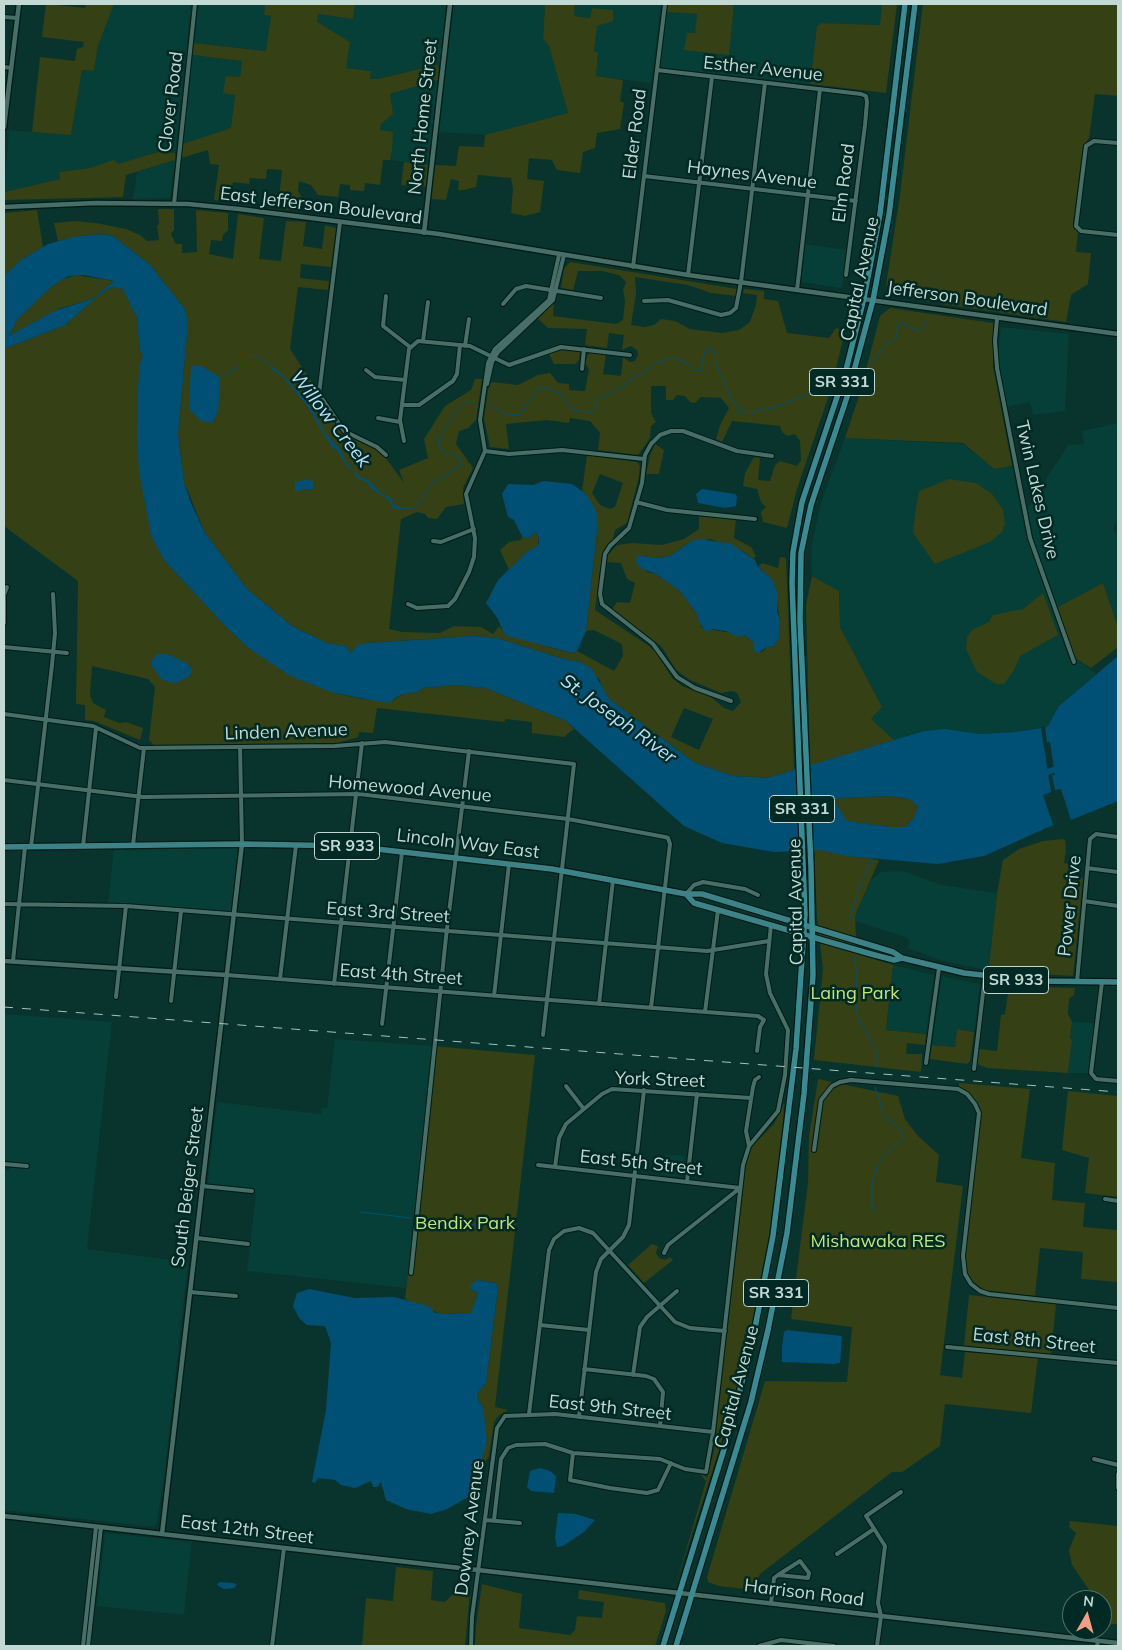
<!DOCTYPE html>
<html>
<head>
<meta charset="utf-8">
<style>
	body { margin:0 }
	#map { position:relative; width:1122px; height:1650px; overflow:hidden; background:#08342d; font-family:Mulish,sans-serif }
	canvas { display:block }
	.frame { position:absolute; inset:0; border:5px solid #c3d9d4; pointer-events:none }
	.north { position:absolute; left:1062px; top:1590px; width:50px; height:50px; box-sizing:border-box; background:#002a23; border:1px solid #4e706a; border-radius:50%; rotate:7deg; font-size:14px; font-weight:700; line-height:20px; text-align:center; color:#c3d9d4 }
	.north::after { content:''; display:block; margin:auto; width:18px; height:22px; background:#f49e87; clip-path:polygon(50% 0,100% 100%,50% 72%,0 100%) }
</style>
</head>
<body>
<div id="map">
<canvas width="1122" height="1650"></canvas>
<div class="frame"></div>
<div class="north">N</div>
</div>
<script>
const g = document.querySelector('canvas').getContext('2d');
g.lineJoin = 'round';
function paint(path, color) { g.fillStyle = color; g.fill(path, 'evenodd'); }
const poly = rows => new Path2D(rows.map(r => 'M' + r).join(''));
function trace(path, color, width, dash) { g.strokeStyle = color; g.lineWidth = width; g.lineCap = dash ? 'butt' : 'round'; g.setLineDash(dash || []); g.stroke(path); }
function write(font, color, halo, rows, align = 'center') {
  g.font = font + ' Mulish,sans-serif'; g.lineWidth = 5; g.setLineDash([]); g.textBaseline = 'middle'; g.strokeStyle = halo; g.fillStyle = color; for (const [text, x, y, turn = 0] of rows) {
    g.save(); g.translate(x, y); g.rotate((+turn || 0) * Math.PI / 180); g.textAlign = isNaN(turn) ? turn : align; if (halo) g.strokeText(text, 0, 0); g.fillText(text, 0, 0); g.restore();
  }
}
paint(poly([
	[114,4,191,4,175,153,161,151,118,164,114,161,90,168,59,172,60,179,4,192,9,130,71,135,82,70,94,71,98,46],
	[199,4,265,4,264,15,271,16,267,51,194,43],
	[355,4,447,4,439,69,436,65,377,79,370,79,371,71,346,68,317,22,318,14,353,19],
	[453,4,545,4,543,39,549,46,568,113,491,135,438,132],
	[575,4,661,4,651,83,596,76,598,52,594,51,597,26,592,8,591,18,574,16],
	[734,4,882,4,880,25,821,23,817,26,810,84,663,68,660,65,666,12,698,14,695,33,728,55],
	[192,55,242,61,240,77,226,76,235,94,231,128,182,144],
	[438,80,428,165,390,160,392,150,380,131,390,94],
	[175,160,170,198,133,199,137,172],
	[805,244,847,250,842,288,802,282],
	[1001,327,1069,334,1065,411,1033,415,1030,402,1006,407,998,352],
	[1118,423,1118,518,1114,525,1114,531,1118,536,1118,627,1103,583,1056,608,1037,552,1027,509,1068,445,1084,444,1082,431],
	[845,438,963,444,994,469,1012,466,1024,526,1069,660,1075,658,1096,674,1059,706,1048,726,1016,732,980,734,945,729,924,731,894,740,870,719,882,707,840,627,839,592,812,576,811,548,821,502],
	[242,844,233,915,108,906,114,846],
	[903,871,942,885,997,893,989,966,982,969,943,961,908,948,909,939,905,937,855,921,855,916,871,880,881,872],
	[893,965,934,975,926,1034,886,1030],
	[942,976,980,984,974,1032,957,1029,955,1047,932,1045],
	[4,1014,112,1022,87,1249,188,1262,164,1478,157,1522,154,1527,4,1510,4,1170,9,1170,10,1161,4,1160],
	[1072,1022,1094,1023,1088,1073,1068,1073],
	[335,1039,433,1046,406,1288,247,1271,256,1194,207,1188,217,1102,321,1114,322,1107,327,1108],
	[665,1154,685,1156,682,1177,662,1175],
	[105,1533,192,1542,184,1615,97,1606]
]), '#053f37');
paint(poly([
	[46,4,85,8,86,4,114,4,98,46,94,71,82,70,71,135,32,132,40,57,75,61,77,49,83,47,84,42,42,37],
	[265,4,355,4,353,19,318,14,317,22,350,42,346,68,371,71,370,79,377,79,437,65,439,69,438,80,390,94,393,114,381,124,380,130,393,132,392,150,390,160,383,160,380,185,365,183,364,191,350,190,350,185,340,184,338,197,318,195,311,185,299,181,298,191,303,200,301,211,278,209,282,170,267,169,266,179,250,178,249,184,233,182,230,202,214,200,219,165,210,164,208,150,181,158,182,144,231,128,235,95,223,93,226,76,240,77,242,61,192,55,194,43,266,51,271,16,264,15],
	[545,4,575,4,574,16,590,18,592,8,613,10,613,21,597,26,594,51,598,52,596,76,623,80,620,101,624,103,620,129,597,133,595,148,583,152,580,173,557,170,552,160,529,158,527,179,544,181,540,212,525,216,511,213,513,189,511,178,478,175,476,187,464,190,458,190,459,181,451,179,446,200,431,199,435,165,456,166,459,146,484,147,485,135,568,113,549,46,543,39],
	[668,4,734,4,729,55,684,50,687,33,695,33,697,14,666,12],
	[882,4,897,4,886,93,810,84,817,26,821,23,880,25],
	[923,4,1118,4,1118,96,1095,94,1089,138,1083,146,1073,223,1073,228,1078,232,1076,252,1091,253,1088,284,1071,295,1066,322,941,304,939,298,935,297,931,302,893,295,894,293,886,286,900,195],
	[161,151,175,153,175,160,126,175,123,197,4,200,4,192,60,179,59,172,90,168,114,160,118,164],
	[404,162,428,165,426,187,401,185],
	[158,209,174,209,174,230,171,234,176,244,182,244,182,253,197,252,196,210,228,213,228,230,223,235,222,241,211,240,209,254,233,259,238,214,264,218,259,259,281,261,286,221,306,222,303,246,322,249,325,225,336,228,331,267,301,264,300,278,329,281,328,290,298,287,290,349,343,429,383,454,404,483,399,470,428,458,424,439,445,406,471,390,475,379,482,379,476,420,468,428,459,431,456,444,473,468,463,488,464,504,446,507,437,519,428,518,425,514,417,512,401,519,389,629,402,632,440,633,454,626,481,627,493,634,499,626,503,632,555,649,572,653,577,651,614,671,623,656,622,644,594,630,586,631,598,522,586,494,582,491,587,455,637,462,640,466,638,481,627,523,615,530,613,539,605,548,602,555,595,610,649,646,655,651,672,678,682,686,712,698,724,708,733,711,741,702,737,693,732,691,721,693,690,680,676,670,662,647,612,609,617,602,630,603,635,583,627,579,621,563,607,562,608,555,617,545,632,543,662,545,684,539,699,529,699,516,736,520,734,538,751,547,756,556,753,559,744,552,710,539,690,542,670,556,659,558,642,556,647,572,656,574,680,591,697,614,702,628,744,635,754,642,754,651,762,652,767,647,774,646,779,638,780,620,777,603,764,572,758,567,762,563,778,568,780,557,786,558,794,770,767,778,734,776,695,763,609,699,602,690,600,680,580,662,560,658,497,638,474,636,367,643,351,653,346,646,327,643,292,626,247,589,205,533,184,482,178,434,187,334,185,309,150,265,113,236,101,234,82,236,58,241,54,223,75,221,96,223,126,229,140,235,147,241,159,240,157,226,159,224],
	[600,474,623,483,615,507,610,509,600,505,592,493],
	[684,708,713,719,699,750,671,737],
	[37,210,43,247,22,259,4,276,4,213],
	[570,262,737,289,736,296,711,293,688,285,635,277,636,294,631,325,645,327,654,325,661,319,675,321,690,329,722,333,739,330,750,322,756,305,757,295,743,293,744,289,764,291,764,299,778,301,787,333,829,338,836,328,845,331,831,389,797,489,787,528,763,522,761,512,766,507,761,502,757,489,743,486,745,473,754,457,760,458,758,480,770,481,775,465,780,461,797,466,801,460,800,441,795,434,787,436,782,432,780,426,732,421,722,442,716,439,720,425,729,408,721,398,701,397,695,403,690,402,685,396,677,395,673,400,666,400,666,386,651,386,651,413,656,422,651,426,650,438,638,455,598,450,600,433,590,421,570,418,569,423,547,420,506,424,509,449,490,447,484,419,488,390,491,382,518,385,538,375,550,373,558,383,569,384,569,390,585,391,589,370,585,362,589,352,606,354,603,374,621,376,623,357,630,362,635,361,638,355,637,350,631,346,622,350,624,335,609,333,607,348,585,345,587,329,548,328,538,319,554,302,553,316,616,324,623,320,625,301,623,290,626,282,619,275,602,271,578,271,573,290,561,288,564,269],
	[76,275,114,281,92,299,58,309,9,336,17,320,46,291,60,280],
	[112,287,123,289,130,302,137,318,140,351,143,356,140,363,151,536,164,560,228,629,250,649,334,693,363,699,394,700,402,694,418,692,423,688,455,685,486,688,566,721,574,729,564,737,532,733,532,722,506,719,504,722,377,708,373,733,359,732,358,737,338,743,154,745,149,740,155,687,148,679,92,666,90,695,93,703,106,710,104,717,119,723,126,722,143,728,140,740,94,721,85,720,85,705,76,704,78,581,4,526,4,349,65,325,99,295],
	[890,308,993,323,993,366,1012,466,994,469,963,443,845,438,859,396,880,316],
	[566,349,580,352,579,360,575,364,554,364,549,354],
	[655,444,664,450,659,474,646,474,650,455],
	[949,479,976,483,992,494,1003,510,1005,524,1002,532,990,542,935,564,913,533,915,514,919,491],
	[535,532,538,535,538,546,529,550,509,570,500,550,509,542,521,540,522,536,528,539],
	[812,576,839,591,840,627,882,707,871,719,894,740,810,766,806,605],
	[1103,583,1118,627,1118,647,1091,668,1075,658,1056,608],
	[1043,593,1058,635,1020,656,1014,670,1004,684,996,684,977,672,966,649,967,637,972,630,989,622,993,615,1023,609],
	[890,796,910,799,918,806,915,816,906,827,889,827,846,821,834,801,838,798],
	[1062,839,1065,840,1066,850,1064,863,1069,864,1067,874,1080,876,1083,879,1073,976,998,972,996,967,989,966,997,893,1003,860,1019,849,1043,841],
	[814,849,879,860,855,916,857,954,893,965,886,1030,926,1034,925,1045,907,1043,906,1054,922,1054,921,1072,814,1060,823,969,817,917],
	[1009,986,1075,988,1074,995,1069,999,1068,1014,1072,1022,1070,1039,1072,1039,1068,1073,987,1068,977,1064,979,1049,997,1051,1001,1015,1005,1014],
	[957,1029,974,1032,970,1061,967,1064,930,1059,932,1045,955,1047],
	[433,1046,535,1055,495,1407,508,1410,499,1415,494,1422,489,1456,480,1471,477,1471,481,1463,483,1408,477,1398,479,1391,486,1383,498,1288,496,1283,478,1280,472,1290,478,1293,472,1313,441,1314,405,1299],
	[818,1079,898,1096,905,1119,918,1136,939,1155,936,1182,963,1186,940,1375,962,1378,965,1352,1038,1358,1031,1413,945,1404,940,1446,902,1472,892,1472,760,1574,754,1590,719,1586,708,1582,707,1577,765,1381,847,1382,852,1327,791,1319,808,1183,809,1136],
	[959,1083,1030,1089,1021,1158,1055,1163,1052,1200,1085,1203,1083,1227,1118,1230,1118,1282,1081,1279,1083,1252,1040,1248,1035,1296,984,1290,970,1279,967,1274,965,1259,981,1115,976,1101,959,1087],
	[1068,1091,1118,1096,1118,1197,1085,1193,1089,1158,1062,1150],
	[784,1103,783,1134,774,1211,760,1289,746,1353,730,1416,677,1581,706,1481,700,1474,707,1477,714,1451,746,1164,752,1146,774,1124],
	[652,1244,658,1246,656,1253,659,1258,665,1260,670,1257,673,1260,644,1283,628,1265],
	[969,1295,1056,1304,1051,1354,964,1346],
	[1070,1521,1118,1526,1118,1624,1111,1624,1110,1627,1103,1625,1102,1600,1096,1600,1072,1565,1069,1550,1076,1533,1069,1527],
	[396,1567,433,1571,431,1600,445,1602,457,1590,470,1591,465,1646,362,1646,366,1598,393,1601],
	[482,1584,522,1594,519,1628,570,1635,575,1630,577,1616,602,1618,604,1602,578,1599,579,1590,665,1603,666,1611,655,1646,475,1646,476,1626]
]), '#354014');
paint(poly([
	[101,234,113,236,150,265,185,309,187,318,187,334,178,434,184,482,191,503,205,533,247,589,292,626,327,643,346,646,351,653,357,645,367,643,474,636,497,638,560,658,580,662,592,669,609,699,695,763,734,776,767,778,924,731,945,729,980,734,1016,732,1041,728,1051,792,1043,795,1053,825,984,856,938,864,846,856,820,850,774,852,722,843,684,826,566,721,486,688,455,685,423,688,418,692,402,694,388,703,334,693,290,676,250,649,228,629,164,560,151,536,139,471,137,437,138,386,140,363,143,356,140,351,137,318,123,289,112,287,99,295,65,325,4,349,4,276,22,259,48,244,73,237],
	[84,275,114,281,92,299,54,311,9,336,17,320,52,286,68,276],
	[890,796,910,799,918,806,915,816,906,827,889,827,847,821,834,801,839,798],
	[191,366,201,366,218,376,220,381,218,412,212,423,201,421,189,409],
	[273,367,285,377,310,405,325,433,340,449,347,464,360,477,368,480,382,494,392,499,393,504,401,508,400,510,392,507,390,501,371,488,367,482,357,478,353,470,347,467,337,450,333,448,324,435,308,407,284,378,272,369],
	[308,479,313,482,313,489,303,489,295,492,295,482],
	[544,481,572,484,586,494,596,510,598,522,586,631,577,651,572,653,508,636,503,632,498,619,486,603,498,580,529,550,538,546,539,542,538,535,535,532,528,539,522,536,514,520,508,517,502,494,508,484,533,485],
	[702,489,735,494,737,496,736,506,725,508,698,503,696,494],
	[700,539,731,544,755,560,758,567,772,579,778,594,777,611,780,620,779,638,774,646,767,647,758,653,754,651,754,642,744,635,738,637,726,631,713,629,706,632,699,622,697,614,680,591,656,574,640,568,636,561,637,556,642,556,659,558,670,556,690,542],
	[157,654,167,654,187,663,192,670,190,676,176,683,162,680,152,666,152,660],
	[1118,656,1118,801,1071,820,1061,789,1055,790,1052,775,1055,775,1050,742,1047,742,1045,727,1048,726,1059,706],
	[478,1280,496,1283,498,1288,486,1383,479,1391,477,1398,483,1408,487,1440,481,1463,468,1497,447,1509,431,1514,406,1509,386,1500,381,1482,377,1487,373,1487,371,1481,355,1488,341,1485,335,1480,318,1478,315,1483,312,1482,326,1410,331,1343,325,1326,307,1325,299,1318,293,1306,297,1293,309,1289,355,1298,394,1297,429,1306,434,1312,441,1314,471,1313,478,1293,470,1289,471,1284],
	[787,1330,842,1336,840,1363,834,1364,782,1362,782,1347,784,1332],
	[540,1468,550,1471,556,1476,554,1493,531,1491,527,1487,530,1471],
	[558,1513,576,1514,595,1520,584,1532,563,1546,557,1547,555,1538],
	[219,1582,234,1583,237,1585,234,1588,224,1589,217,1585]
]), '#005075');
trace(poly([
	[870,364,890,341,896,338,899,324,903,323,919,332,927,321],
	[219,378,240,366,251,355,259,357,273,368],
	[488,404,507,415,520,414,538,388,546,387,561,395,571,409,591,413,595,410,598,399,617,390,636,376,645,373,652,364,672,358,685,362,693,370,700,371,705,351,708,348,712,349,715,354,716,364,732,401,743,411,755,412,775,407,802,397,829,381],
	[399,508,411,508,419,503,432,484,461,465,461,459,443,452,438,445,439,437,459,407,467,401,476,402],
	[850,919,858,890,872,858],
	[854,956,857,974,856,1005,858,1018,876,1050,876,1067],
	[875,1087,884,1115,887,1119,899,1127,904,1139,893,1146,878,1165,872,1184,872,1208,877,1211],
	[360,1212,411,1218],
	[423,1219,513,1229]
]), '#005075', 1);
trace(poly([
	[1040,775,1061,767]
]), '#005075', 6);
const minor = poly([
	[4,17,17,18],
	[4,67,11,68],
	[657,70,861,94,866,96,867,102,865,125,846,275],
	[1118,143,1094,141,1086,146,1076,226,1081,231,1118,235],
	[644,176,856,201],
	[174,204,195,4],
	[340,222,319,394,344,431,377,447,386,455],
	[633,267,665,4],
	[688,275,712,77],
	[797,290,820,89],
	[386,296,383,326,410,347],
	[644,301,668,300,721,315,730,313,736,308,741,282,765,83],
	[503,304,516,289,526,286,601,298],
	[997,319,995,341,997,368,1030,538,1074,662],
	[423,341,428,302],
	[465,346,469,319],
	[582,369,584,349],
	[366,370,375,377,405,380],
	[487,384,492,362,498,352,553,300,564,255],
	[402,405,419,405,453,381,457,374,460,345],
	[378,418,400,422],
	[404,441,400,420,409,349,418,341,470,346,509,365,561,347,630,355],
	[485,451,509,454,562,450,644,459],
	[636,502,667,510,755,519],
	[433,541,441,542,474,529],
	[4,595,7,587],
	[4,597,4,623],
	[408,604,417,608,448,606,455,599,469,572,474,557,475,538,466,494,485,451,480,420,488,363,495,349,549,300,559,255],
	[4,647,67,653],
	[731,701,695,688,677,677,653,644,602,604,600,594,605,554,610,546,629,528,642,483,645,455,651,444,660,435,671,431,683,431,737,451,772,456],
	[4,714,93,726,140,748,335,746,385,742,574,764,543,1035],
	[240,747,242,844],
	[4,780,143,797,359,794,568,819,665,837,668,838,670,844,651,1008],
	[133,845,144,748],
	[83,846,96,728],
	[31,847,52,665,55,633,53,594],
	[1087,868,1118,872],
	[686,894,694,885,703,882,745,889,758,895],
	[1084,901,1118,906],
	[4,904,126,906,707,951,769,941],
	[13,961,25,847],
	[227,975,758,1016,764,1020,760,1027,757,1051],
	[280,979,296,845],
	[1077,982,1090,839,1096,834,1118,837],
	[1102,982,1091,1073,1096,1079,1118,1081],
	[334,984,362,743],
	[494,996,509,864],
	[116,997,126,906],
	[171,1001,181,911],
	[599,1004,613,880],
	[705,1012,718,910],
	[382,1024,402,852],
	[926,1063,939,968],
	[974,1069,985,976],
	[566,1086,583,1108],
	[749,1146,746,1131,753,1087,755,1080,759,1077],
	[814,1150,821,1100,832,1086,840,1082,851,1080,958,1089,967,1094,975,1104,979,1113,963,1256,965,1274,971,1284,980,1291,989,1294,1118,1308],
	[4,1164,27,1166],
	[538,1165,740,1188],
	[555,1167,559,1138,566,1124,602,1094,612,1089,751,1098],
	[687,1182,697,1094],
	[202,1186,252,1191],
	[1105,1199,1118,1201],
	[197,1238,248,1244],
	[664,1253,668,1245,740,1188],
	[411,1273,446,937,469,751],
	[190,1292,236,1296],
	[540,1325,589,1330],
	[947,1347,1118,1363],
	[584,1369,646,1376,654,1379,663,1392,660,1426],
	[633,1375,640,1327,647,1317,677,1291],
	[529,1414,549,1250,554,1239,564,1231,579,1228,593,1233,675,1322,690,1328,725,1331],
	[579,1417,596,1272,601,1259,623,1237,629,1225,644,1090],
	[573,1453,570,1480,610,1488,647,1493,658,1490,671,1463],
	[1094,1459,1118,1465],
	[1118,1474,1118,1488],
	[485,1520,520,1523],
	[494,1520,501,1459,508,1448,516,1445,545,1444,573,1453,660,1459,685,1469,706,1472,713,1432,743,1165,749,1146,778,1111,785,1075,788,1030,770,993,766,974,771,925],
	[837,1554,874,1529],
	[771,1603,774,1578,778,1575,808,1578,809,1573,800,1561,778,1575],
	[83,1646,96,1527],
	[88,1646,101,1527],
	[272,1646,284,1548],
	[471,1646,472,1617,497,1428,505,1416,555,1414,713,1432],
	[759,1646,781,1640,834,1646],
	[877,1646,881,1616,878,1603,885,1546,866,1516,901,1492],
	[1097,1646,1098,1641]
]);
const tertiary = poly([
	[4,127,19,4],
	[4,207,96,203,188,204,239,209,439,234,688,275,1118,334],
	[424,233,450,4],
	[4,961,227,975],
	[4,1516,1118,1643],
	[162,1534,242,844]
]);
const primary = poly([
	[4,847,242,844,350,846,552,869,686,894,702,894,893,952,902,958,964,973,1036,981,1118,982],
	[686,894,694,903,871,954,894,960,902,958]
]);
const trunk = poly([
	[663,1646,730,1430,753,1338,773,1236,796,1049,805,914,792,583,793,552,802,502,846,370,864,298,880,214,905,4],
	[676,1646,751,1402,768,1330,787,1233,804,1094,813,975,811,867,800,619,801,553,811,505,847,397,873,300,889,215,915,4]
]);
trace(minor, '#001a15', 6);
trace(tertiary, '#001a15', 7);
trace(primary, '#001a15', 8);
trace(trunk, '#001a15', 8);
trace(minor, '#476f67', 4);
trace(tertiary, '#476f67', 4.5);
trace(primary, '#3c8388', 5.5);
trace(trunk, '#388a93', 5.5);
trace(poly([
	[4,1007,1118,1092]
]), '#a7c1bb', 1, [9, 9]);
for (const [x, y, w] of [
	[842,382,65],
	[802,809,65],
	[347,846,65],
	[1016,980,65],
	[776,1293,65]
]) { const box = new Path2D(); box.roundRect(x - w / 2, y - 13.5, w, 27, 4); g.fillStyle = '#002a23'; g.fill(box); trace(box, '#c3d9d4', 1); }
write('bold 16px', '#c3d9d4', null, [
	["SR 331",842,382],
	["SR 331",802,809],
	["SR 933",347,846],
	["SR 933",1016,980],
	["SR 331",776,1293]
]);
write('18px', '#c3d9d4', '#002a23', [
	["Esther Avenue",763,69,6],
	["Clover Road",171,102,-83],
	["North Home Street",423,117,-84],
	["Elder Road",635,134,-83],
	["Haynes Avenue",752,175,7],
	["Elm Road",844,183,-83],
	["East Jefferson Boulevard",321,206,7],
	["Capital Avenue",860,279,-78],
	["Jefferson Boulevard",967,299,8],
	["Twin Lakes Drive",1037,490,77],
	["Linden Avenue",286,732,-2],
	["Homewood Avenue",410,789,5],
	["Lincoln Way East",468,844,7],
	["Capital Avenue",796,902,-91],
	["Power Drive",1070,906,-84],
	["East 3rd Street",388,913,4],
	["East 4th Street",401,975,4],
	["York Street",660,1080,2],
	["East 5th Street",641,1163,6],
	["South Beiger Street",188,1187,-83],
	["East 8th Street",1034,1341,6],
	["Capital Avenue",737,1387,-75],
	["East 9th Street",610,1408,6],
	["Downey Avenue",470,1528,-83],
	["East 12th Street",247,1530,7],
	["Harrison Road",804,1593,7]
]);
write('18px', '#c6e674', '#002a23', [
	["Laing Park",855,994],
	["Bendix Park",465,1224],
	["Mishawaka RES",878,1242]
]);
write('italic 19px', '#b8e1fd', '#002a23', [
	["Willow Creek",330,419,52],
	["St. Joseph River",618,719,36]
]);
</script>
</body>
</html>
